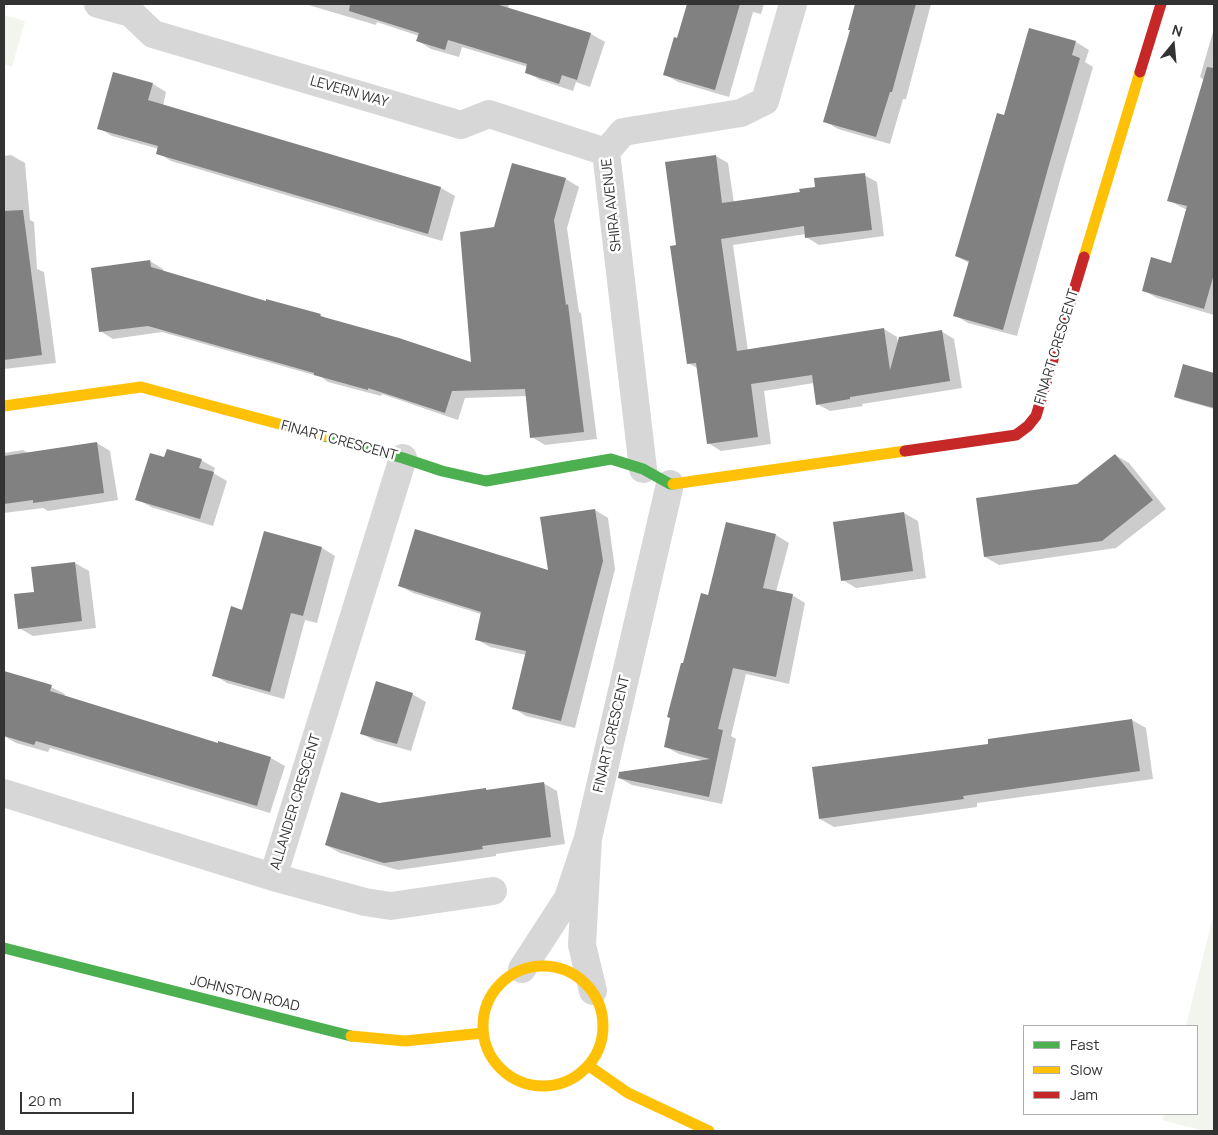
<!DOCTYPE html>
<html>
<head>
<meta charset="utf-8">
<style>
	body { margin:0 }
	#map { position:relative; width:1218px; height:1135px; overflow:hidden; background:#fff; font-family:Manrope,sans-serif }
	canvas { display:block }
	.frame { position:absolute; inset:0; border:5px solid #333; pointer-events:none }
	.legend { position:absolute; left:1023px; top:1025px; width:175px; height:90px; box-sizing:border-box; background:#fff; border:1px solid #adadad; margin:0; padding:6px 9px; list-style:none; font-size:15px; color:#333 }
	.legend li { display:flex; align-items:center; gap:10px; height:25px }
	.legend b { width:25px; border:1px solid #adadad }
	.north { position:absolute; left:1148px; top:20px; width:50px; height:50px; -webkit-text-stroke:4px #fff; paint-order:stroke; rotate:17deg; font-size:14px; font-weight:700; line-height:20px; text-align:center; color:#333 }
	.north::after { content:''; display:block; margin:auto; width:18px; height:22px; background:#333; clip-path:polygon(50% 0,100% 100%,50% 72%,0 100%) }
	.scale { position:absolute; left:20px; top:1092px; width:114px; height:22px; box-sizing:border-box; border:2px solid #333; border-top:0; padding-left:6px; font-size:15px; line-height:18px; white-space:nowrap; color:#333; -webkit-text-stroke:4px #fff; paint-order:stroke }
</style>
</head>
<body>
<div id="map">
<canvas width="1218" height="1135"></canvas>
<div class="frame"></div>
<ul class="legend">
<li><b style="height:6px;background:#4caf50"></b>Fast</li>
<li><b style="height:6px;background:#ffc107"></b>Slow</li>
<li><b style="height:6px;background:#c62828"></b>Jam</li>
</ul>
<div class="north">N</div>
<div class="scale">20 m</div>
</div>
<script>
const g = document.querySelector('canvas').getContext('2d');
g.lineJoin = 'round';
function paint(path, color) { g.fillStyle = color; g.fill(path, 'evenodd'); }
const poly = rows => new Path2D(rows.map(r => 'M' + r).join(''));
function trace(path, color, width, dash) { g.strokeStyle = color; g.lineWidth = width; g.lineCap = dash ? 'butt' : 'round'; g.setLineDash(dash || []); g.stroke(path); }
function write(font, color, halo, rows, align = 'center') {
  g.font = font + ' Manrope,sans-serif'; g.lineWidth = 5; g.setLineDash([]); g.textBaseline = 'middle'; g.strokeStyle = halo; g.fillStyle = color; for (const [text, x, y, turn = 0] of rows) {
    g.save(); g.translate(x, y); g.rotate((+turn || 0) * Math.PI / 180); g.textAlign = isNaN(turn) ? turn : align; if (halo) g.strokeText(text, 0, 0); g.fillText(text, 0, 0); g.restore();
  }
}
paint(poly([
	[4,15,25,21,12,67,4,64],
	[1214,913,1214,1131,1205,1131,1162,1120,1164,1114,1197,1114,1197,1026,1186,1026]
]), '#f1f5ed');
paint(poly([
	[305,4,509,4,508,9,591,34,605,42,590,87,576,82,573,91,540,80,526,72,528,67,462,47,459,57,431,49,418,41,419,36,377,22,376,25],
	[688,4,764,4,761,14,753,12,729,97,678,82,664,74,678,40],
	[857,4,931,4,906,99,903,99,890,144,838,129,824,121,851,30,850,29],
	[1214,28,1214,315,1157,298,1143,290,1171,264,1187,210,1168,200,1204,80,1200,77],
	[1076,42,1089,50,1085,62,1093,67,1062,173,1017,336,968,323,955,315,969,263,956,256,1005,117],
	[153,84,166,92,163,106,441,188,455,196,442,241,171,161,158,153,159,149,112,136,99,128],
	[11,155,25,163,30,220,34,222,37,269,44,272,56,363,4,369,4,156],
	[716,156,728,163,734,203,801,193,864,175,877,182,884,236,819,245,806,237,806,234,733,245,748,351,884,329,897,337,898,345,941,331,954,339,962,388,862,404,863,406,830,411,817,404,814,383,764,391,771,444,721,451,708,443,699,369,688,363,677,246],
	[566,179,579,187,567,228,579,312,581,313,597,439,545,445,532,437,527,396,465,398,458,420,382,394,381,396,328,382,321,377,162,332,113,339,100,331,150,261,163,269,164,272,267,302,320,315,328,319,472,364,495,229],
	[1184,366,1214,374,1214,409,1182,400,1176,397],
	[97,443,110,451,118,500,48,511,43,508,4,513,4,453,23,450,28,453],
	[1115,455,1129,463,1166,509,1116,548,999,565,985,557],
	[165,459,201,460,215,468,213,473,227,481,213,526,151,507,137,499],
	[595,510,608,518,615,569,575,728,526,716,513,708,526,655,490,647,476,639,481,614,413,593,400,586,549,571],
	[904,513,918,521,926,578,856,588,843,580],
	[776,535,789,543,776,592,792,595,805,603,789,684,746,674,731,736,736,739,722,804,632,785,619,778,705,761,679,754,666,747,684,665,709,596],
	[322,548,335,556,317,623,305,620,284,699,227,683,214,675,243,611],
	[75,563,89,571,96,628,33,636,19,628,36,593],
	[5,673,51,687,65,694,64,697,218,744,219,743,271,758,285,766,270,813,50,748,48,752,16,743,4,736,6,721,4,720],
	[412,694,426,702,411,751,375,741,361,733],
	[1132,720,1146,728,1153,779,977,803,977,807,834,827,820,819,990,745,989,740],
	[543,783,557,791,565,844,496,854,496,856,398,870,340,853,326,845,379,805,486,789,489,791]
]), '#0003');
paint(poly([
	[350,4,496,4,591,33,577,80,562,75,559,84,525,73,527,64,448,40,445,50,416,41,419,33,349,11],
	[687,4,740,4,715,90,663,75,674,37,677,38],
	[855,4,916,4,892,92,890,92,876,137,823,122,850,30,848,30],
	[1029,28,1076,41,1072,55,1080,58,1049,165,1003,330,953,316,969,261,955,256,997,113,1004,115],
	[1207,67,1214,68,1214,274,1204,309,1142,291,1151,257,1171,263,1187,206,1167,201],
	[113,72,153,83,148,100,441,187,428,234,156,154,158,146,97,129],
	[716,155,722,203,800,192,799,189,815,187,814,178,865,173,872,230,805,238,804,226,721,239,737,351,884,328,890,370,899,337,942,330,950,381,850,397,850,399,816,405,812,375,751,384,758,437,707,444,696,363,687,364,670,246,676,245,665,162],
	[512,163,566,178,554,220,566,305,568,304,584,432,530,438,525,389,452,391,445,413,368,388,368,390,314,375,314,373,148,326,99,332,91,268,150,260,151,267,266,301,266,299,321,314,320,316,399,338,471,362,460,232,494,227],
	[23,210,42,355,4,360,4,211],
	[1183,364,1214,373,1214,408,1174,397],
	[97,442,104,493,33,503,33,500,4,504,4,456],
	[167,449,202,459,199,468,214,472,200,519,135,500,150,453,164,457],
	[1115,454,1153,500,1102,541,984,557,976,498,1077,484],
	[595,509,603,561,561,721,512,709,526,651,475,640,481,612,398,586,415,529,548,570,540,517],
	[904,512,913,571,841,581,833,522],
	[726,522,776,534,763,588,793,594,776,677,733,668,718,729,723,730,709,797,618,778,619,772,710,759,664,747,670,718,667,717,681,663,683,663,701,593,708,595],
	[264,531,322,547,303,616,291,613,270,692,212,676,231,606,242,610],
	[75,562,82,621,18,629,14,594,34,592,31,567],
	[4,671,52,685,50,691,218,743,218,741,271,757,257,806,36,741,34,745,4,736],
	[376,681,413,693,397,744,360,734],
	[1132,719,1140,771,963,796,964,799,819,819,812,767,988,744,988,739],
	[544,782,551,837,482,846,483,849,384,863,325,845,341,792,379,803,486,788,486,790]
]), '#818181');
trace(poly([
	[98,4,131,13,153,34,461,125,489,114,606,152],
	[643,469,606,152,623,132,741,113,765,101,793,4],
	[4,793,273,877,403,458],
	[588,838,670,484],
	[273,877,365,902,391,906,493,891],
	[522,969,568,898,588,838,582,945,593,991]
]), '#d7d7d7', 28);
trace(poly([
	[324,436,403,458,442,471,486,481,611,459,643,469,670,484,673,484],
	[4,948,351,1036]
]), '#4caf50', 11);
trace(poly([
	[1084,257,1140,72],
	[4,406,141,387,324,436],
	[673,484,905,451],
	'483 1026a60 60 0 1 1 120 0a60 60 0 1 1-120 0Z',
	[351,1036,405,1041,483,1033],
	[589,1066,628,1093,709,1131]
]), '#ffc107', 11);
trace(poly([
	[1140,72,1161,4],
	[905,451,1016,435,1028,426,1036,416,1084,257]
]), '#c62828', 11);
write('14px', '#333', '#fff', [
	["LEVERN WAY",349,92,16],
	["SHIRA AVENUE",612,205,-96],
	["FINART CRESCENT",1057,347,-73],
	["FINART CRESCENT",339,441,15],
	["FINART CRESCENT",612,734,-77],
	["ALLANDER CRESCENT",296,802,-73],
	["JOHNSTON ROAD",245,994,14]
]);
</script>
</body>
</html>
